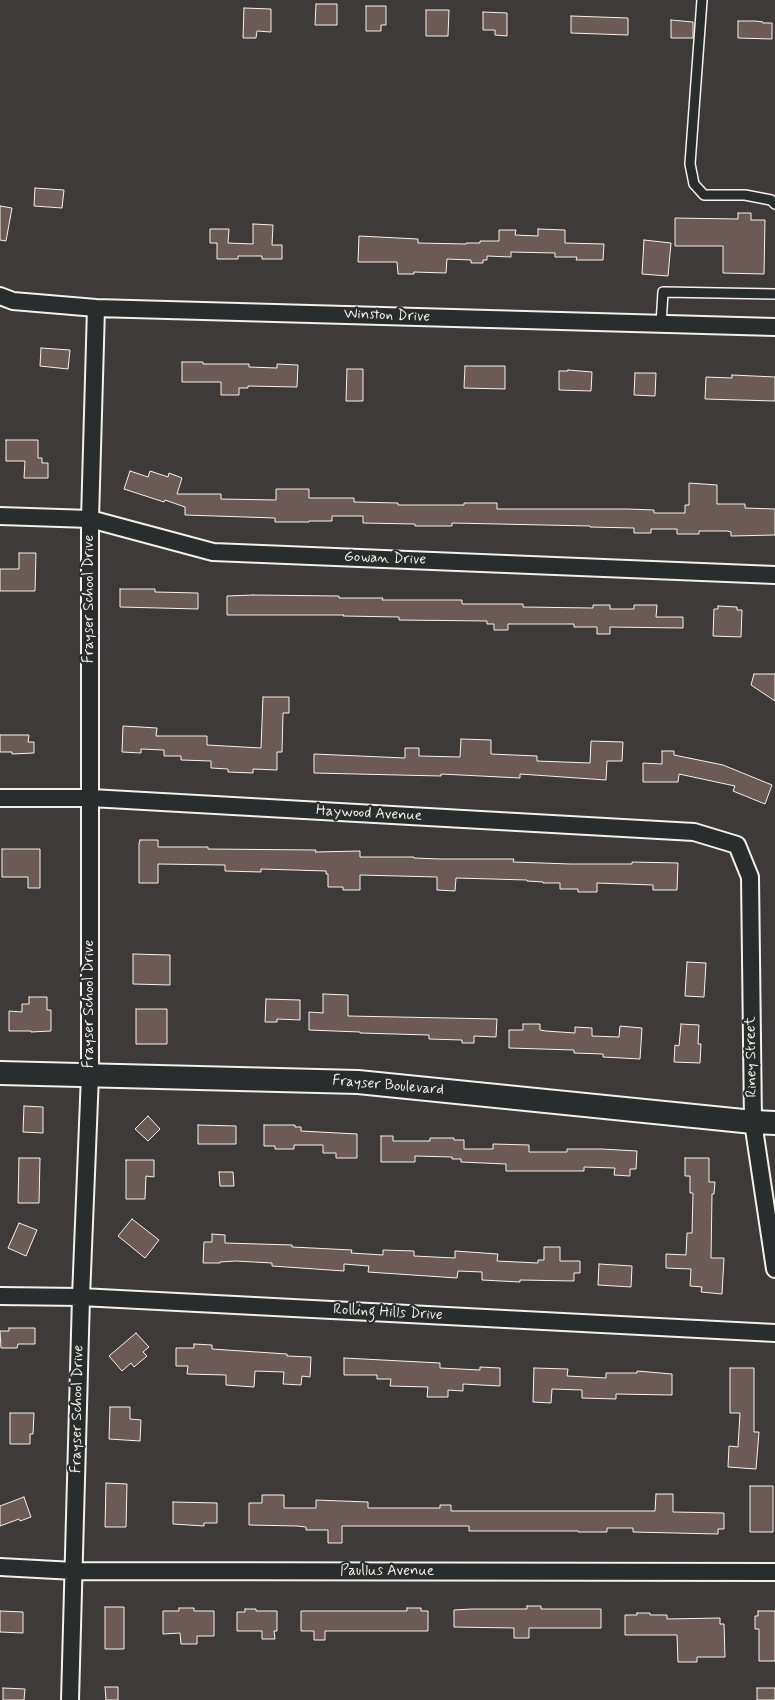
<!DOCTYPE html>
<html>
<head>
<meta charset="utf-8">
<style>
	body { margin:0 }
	canvas { display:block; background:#3e3a3a }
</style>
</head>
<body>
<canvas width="775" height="1700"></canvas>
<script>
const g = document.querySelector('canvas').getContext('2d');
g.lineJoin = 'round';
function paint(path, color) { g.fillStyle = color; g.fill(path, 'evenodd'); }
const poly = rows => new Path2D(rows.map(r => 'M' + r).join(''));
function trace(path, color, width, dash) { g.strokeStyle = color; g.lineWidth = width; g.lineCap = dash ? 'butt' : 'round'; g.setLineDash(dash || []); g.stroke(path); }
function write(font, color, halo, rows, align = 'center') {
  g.font = font + ' Mynerve,sans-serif'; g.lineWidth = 4.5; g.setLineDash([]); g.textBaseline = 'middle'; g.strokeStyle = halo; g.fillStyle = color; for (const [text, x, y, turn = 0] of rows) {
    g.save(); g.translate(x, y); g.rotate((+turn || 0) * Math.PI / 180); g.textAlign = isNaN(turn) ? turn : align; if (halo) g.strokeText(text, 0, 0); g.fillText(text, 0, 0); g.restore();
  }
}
const building = poly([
	[316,4,337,4,337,25,315,25,316,4],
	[366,6,386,6,386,25,381,25,381,31,366,31,366,6],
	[244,8,271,9,271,32,257,31,256,38,243,38,244,8],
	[426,10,449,10,448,36,426,36,426,10],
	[483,12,507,13,507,36,495,35,495,30,483,30,483,12],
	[571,16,628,18,628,35,571,33,571,16],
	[671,20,693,22,693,38,671,38,671,20],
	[738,21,755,21,763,22,763,23,772,23,772,39,738,38,738,21],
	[35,188,64,190,62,208,34,206,35,188],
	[0,206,12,208,6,241,0,240,0,206],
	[738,213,751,213,751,220,765,220,764,274,723,273,723,246,675,246,675,218,738,219,738,213],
	[253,224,273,225,272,245,282,245,282,259,262,259,262,256,238,256,238,259,217,259,217,243,210,243,210,229,229,229,228,243,253,244,253,224],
	[538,229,565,230,565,243,604,244,603,260,576,260,577,257,555,257,555,253,511,252,511,257,487,256,487,260,483,260,483,263,471,263,471,260,447,259,446,273,414,272,414,274,398,274,397,262,358,262,359,236,418,239,418,243,466,244,466,243,480,243,480,241,499,241,499,230,516,230,515,235,538,236,538,229],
	[644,240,671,243,668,276,642,274,644,240],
	[41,348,70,350,68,369,40,366,41,348],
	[182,362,203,362,203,364,249,364,249,367,277,368,277,364,298,365,297,387,248,386,248,388,239,388,239,395,221,395,221,382,182,382,182,362],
	[465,366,505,366,505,389,464,388,465,366],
	[347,369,363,369,363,401,346,401,347,369],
	[568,370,592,372,591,391,559,390,559,371,568,371,568,370],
	[635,373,656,373,655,396,634,395,635,373],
	[732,375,775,377,775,401,705,399,706,377,732,378,732,375],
	[6,440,38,440,38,458,42,458,42,463,48,463,48,478,24,478,25,461,6,461,6,440],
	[130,471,148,477,150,471,168,477,169,473,182,478,177,494,221,494,221,499,276,500,276,489,309,489,309,498,354,498,354,502,398,503,398,505,464,505,464,503,497,503,497,509,628,509,654,510,654,513,685,513,685,505,689,505,689,483,717,485,717,504,745,504,745,508,775,509,775,535,731,536,731,532,727,531,699,531,699,534,677,534,677,529,651,529,651,533,634,533,634,528,590,527,590,526,452,523,452,526,415,526,415,524,363,523,363,516,332,516,332,521,309,521,309,522,275,522,275,518,185,515,185,507,165,500,164,502,124,489,130,471],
	[19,553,36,553,35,591,0,591,0,569,19,569,19,553],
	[120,589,155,589,155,592,198,593,198,609,120,607,120,589],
	[253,595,339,596,339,598,383,598,382,600,462,600,462,604,523,604,523,607,593,608,593,605,610,605,610,609,634,609,634,605,657,605,656,617,683,617,683,628,610,627,610,634,597,634,597,627,574,627,574,624,508,624,508,630,494,630,494,624,487,624,487,621,399,620,399,617,343,616,344,615,227,615,227,596,253,595],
	[718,606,737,607,737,610,742,610,741,637,713,636,714,609,718,609,718,606],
	[754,674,775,674,775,701,751,685,754,674],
	[263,697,289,697,289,713,283,713,282,752,277,752,277,770,253,769,253,773,228,772,228,769,211,768,211,761,181,760,181,756,164,756,164,750,141,749,141,753,122,752,123,726,157,728,156,736,207,736,207,745,261,748,263,697],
	[0,735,29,735,28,742,34,742,34,753,12,754,12,752,0,752,0,735],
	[461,739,491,740,491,754,537,756,537,761,590,763,591,741,623,742,622,761,607,761,606,780,520,774,520,778,441,774,441,776,314,773,314,754,405,758,405,748,419,748,419,756,460,757,461,739],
	[662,751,674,751,674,755,723,765,772,785,765,804,733,791,735,786,679,774,678,782,643,782,643,763,662,764,662,751],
	[140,840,158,840,158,847,208,847,208,849,316,850,315,852,360,851,360,857,414,857,414,858,440,859,514,859,513,862,571,864,632,864,632,862,678,863,677,890,653,890,653,885,597,883,597,892,578,892,578,889,560,889,560,883,543,883,543,882,527,881,527,880,456,878,455,891,437,890,437,877,360,875,360,890,343,890,343,887,328,887,328,874,326,874,326,871,261,869,261,872,225,871,225,865,158,864,158,883,139,883,139,844,140,840],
	[2,849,40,849,40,888,28,888,28,877,2,877,2,849],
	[133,954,170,955,170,985,133,984,133,954],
	[687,962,706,963,704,997,685,996,687,962],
	[323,994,348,995,348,1016,497,1019,496,1037,474,1036,474,1043,462,1043,462,1040,429,1039,429,1035,360,1033,360,1032,309,1030,309,1012,323,1013,323,994],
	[29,997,47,997,47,1010,51,1010,51,1031,31,1032,31,1031,9,1031,9,1011,22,1012,22,1004,29,1004,29,997],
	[266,999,300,1000,300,1020,277,1019,277,1022,265,1022,266,999],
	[136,1009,167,1009,167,1044,136,1044,136,1009],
	[523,1024,540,1024,540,1030,546,1031,575,1033,575,1027,592,1028,592,1036,619,1037,620,1026,642,1028,640,1059,603,1057,603,1054,574,1053,574,1050,509,1048,509,1030,523,1030,523,1024],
	[681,1024,699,1025,698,1044,701,1044,700,1063,674,1062,675,1045,679,1046,681,1024],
	[24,1106,43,1107,43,1133,23,1132,24,1106],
	[148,1116,160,1129,148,1141,135,1129,148,1116],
	[198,1125,236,1126,236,1144,198,1144,198,1125],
	[264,1125,295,1125,295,1127,301,1127,301,1131,357,1134,357,1158,336,1158,336,1153,323,1153,323,1145,294,1145,294,1149,275,1149,275,1146,264,1146,264,1125],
	[381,1136,393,1136,393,1141,430,1141,430,1138,454,1138,454,1140,464,1140,464,1149,493,1149,493,1144,529,1145,529,1152,567,1152,567,1149,602,1149,637,1151,636,1169,630,1169,630,1176,614,1175,615,1168,584,1167,584,1171,506,1171,506,1164,461,1162,461,1159,452,1159,452,1157,415,1156,415,1162,381,1162,381,1136],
	[19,1158,40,1158,39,1203,18,1203,19,1158],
	[685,1158,709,1158,709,1182,715,1182,714,1194,712,1194,711,1258,724,1258,722,1294,701,1292,702,1287,690,1286,691,1269,666,1268,666,1254,686,1255,687,1233,692,1233,693,1193,690,1193,690,1176,685,1176,685,1158],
	[126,1160,154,1160,154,1177,146,1176,145,1199,126,1199,126,1160],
	[219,1172,233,1172,234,1186,220,1186,219,1172],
	[132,1219,159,1240,145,1258,118,1236,132,1219],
	[19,1223,37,1230,26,1256,8,1248,19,1223],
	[212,1234,225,1235,225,1243,292,1245,292,1247,352,1250,351,1253,383,1255,383,1250,414,1251,414,1256,455,1258,455,1251,498,1254,497,1261,538,1263,538,1260,544,1260,544,1247,560,1247,560,1261,580,1261,580,1273,574,1273,574,1281,520,1280,520,1282,482,1280,482,1272,458,1271,457,1278,368,1272,369,1266,344,1264,344,1271,272,1266,272,1263,236,1261,220,1262,220,1263,203,1263,204,1242,212,1242,212,1234],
	[599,1264,632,1266,631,1287,598,1285,599,1264],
	[9,1328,35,1328,35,1344,18,1344,17,1348,1,1348,0,1331,9,1331,9,1328],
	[136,1333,149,1347,143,1352,147,1356,134,1367,131,1363,122,1371,109,1356,136,1333],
	[194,1344,212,1345,212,1349,287,1354,287,1356,311,1357,310,1377,302,1376,301,1385,283,1384,284,1372,255,1371,254,1387,226,1385,226,1375,187,1374,188,1366,176,1366,176,1348,194,1348,194,1344],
	[344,1358,440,1363,440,1368,480,1370,480,1367,500,1368,500,1386,463,1384,463,1391,448,1390,448,1397,427,1397,428,1387,390,1386,391,1379,377,1379,377,1375,344,1375,344,1358],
	[534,1368,568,1369,567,1376,606,1378,606,1373,637,1373,637,1371,672,1374,672,1395,616,1394,616,1399,582,1398,582,1390,552,1389,551,1403,533,1402,534,1368],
	[730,1368,754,1368,754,1432,759,1432,756,1469,728,1467,729,1446,738,1447,740,1413,730,1413,730,1368],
	[110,1407,130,1407,130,1419,141,1420,140,1441,109,1439,110,1407],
	[10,1413,34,1413,33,1434,30,1434,30,1444,10,1444,10,1413],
	[106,1483,127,1484,126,1527,105,1527,106,1483],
	[750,1486,773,1486,773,1532,750,1532,750,1486],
	[656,1494,673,1494,673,1512,724,1513,724,1529,718,1529,718,1534,633,1532,633,1528,607,1528,607,1532,578,1532,578,1531,469,1531,469,1526,342,1526,342,1543,328,1543,328,1530,306,1530,306,1527,297,1526,249,1525,249,1503,262,1503,262,1495,284,1495,284,1508,316,1508,316,1500,368,1502,368,1508,440,1508,440,1505,451,1505,451,1511,655,1511,656,1494],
	[24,1497,31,1517,20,1521,19,1519,0,1526,0,1506,24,1497],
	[173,1502,217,1503,217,1523,204,1523,204,1526,173,1524,173,1502],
	[527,1606,541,1606,541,1609,601,1609,601,1628,529,1628,529,1638,514,1638,514,1628,454,1627,454,1610,472,1609,527,1609,527,1606],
	[105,1607,124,1607,124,1649,105,1649,105,1607],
	[179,1608,194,1608,194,1611,214,1611,214,1636,197,1636,197,1644,181,1644,180,1633,163,1634,163,1611,179,1611,179,1608],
	[407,1608,421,1608,421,1611,428,1611,428,1631,325,1631,325,1640,314,1640,314,1631,301,1631,301,1611,407,1611,407,1608],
	[245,1609,256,1609,256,1611,277,1611,277,1631,274,1631,275,1639,262,1639,262,1631,237,1631,237,1612,245,1612,245,1609],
	[0,1611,23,1612,23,1633,0,1632,0,1611],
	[758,1611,775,1611,775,1661,759,1661,759,1629,755,1629,755,1616,758,1616,758,1611],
	[637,1613,650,1613,650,1615,667,1615,667,1619,720,1618,720,1624,724,1624,725,1657,697,1657,697,1662,678,1662,677,1635,625,1635,625,1615,637,1615,637,1613],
	[105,1687,118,1687,118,1700,106,1700,105,1687],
	[3,1688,25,1689,24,1700,3,1700,3,1688],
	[757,1688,775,1688,775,1700,757,1700,757,1688]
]);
paint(building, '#6c5a57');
trace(building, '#f4f1e8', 1);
const service = poly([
	[702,0,690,164,694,184,704,195,745,195,771,200,775,204],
	[661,324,663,292,775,294]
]);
const minor = poly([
	[0,296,13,301,96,308,775,327],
	[0,516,90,519,213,552,775,575],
	[0,798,91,798,694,832,737,845,750,877,753,1122,775,1269],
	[0,1296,81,1297,775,1333],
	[0,1567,74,1571,775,1572],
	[70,1700,81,1297,90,1075,90,519,96,308]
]);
const secondary = poly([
	[0,1073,358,1082,753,1122,775,1123]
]);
trace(service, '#f4f1e8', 12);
trace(minor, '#f4f1e8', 20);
trace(secondary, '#f4f1e8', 26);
trace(service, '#2a2d2e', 9);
trace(minor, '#2a2d2e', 16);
trace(secondary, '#2a2d2e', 22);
write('15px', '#f4f1e8', '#2a2d2e', [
	["Winston Drive",387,316,2],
	["Gowan Drive",385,559,2],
	["Frayser School Drive",90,599,-90],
	["Haywood Avenue",369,814,3],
	["Frayser School Drive",90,1004,-90],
	["Riney Street",752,1057,-91],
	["Frayser Boulevard",388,1086,5],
	["Rolling Hills Drive",388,1313,3],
	["Frayser School Drive",78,1409,-89],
	["Paullus Avenue",387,1572]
]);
</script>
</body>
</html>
